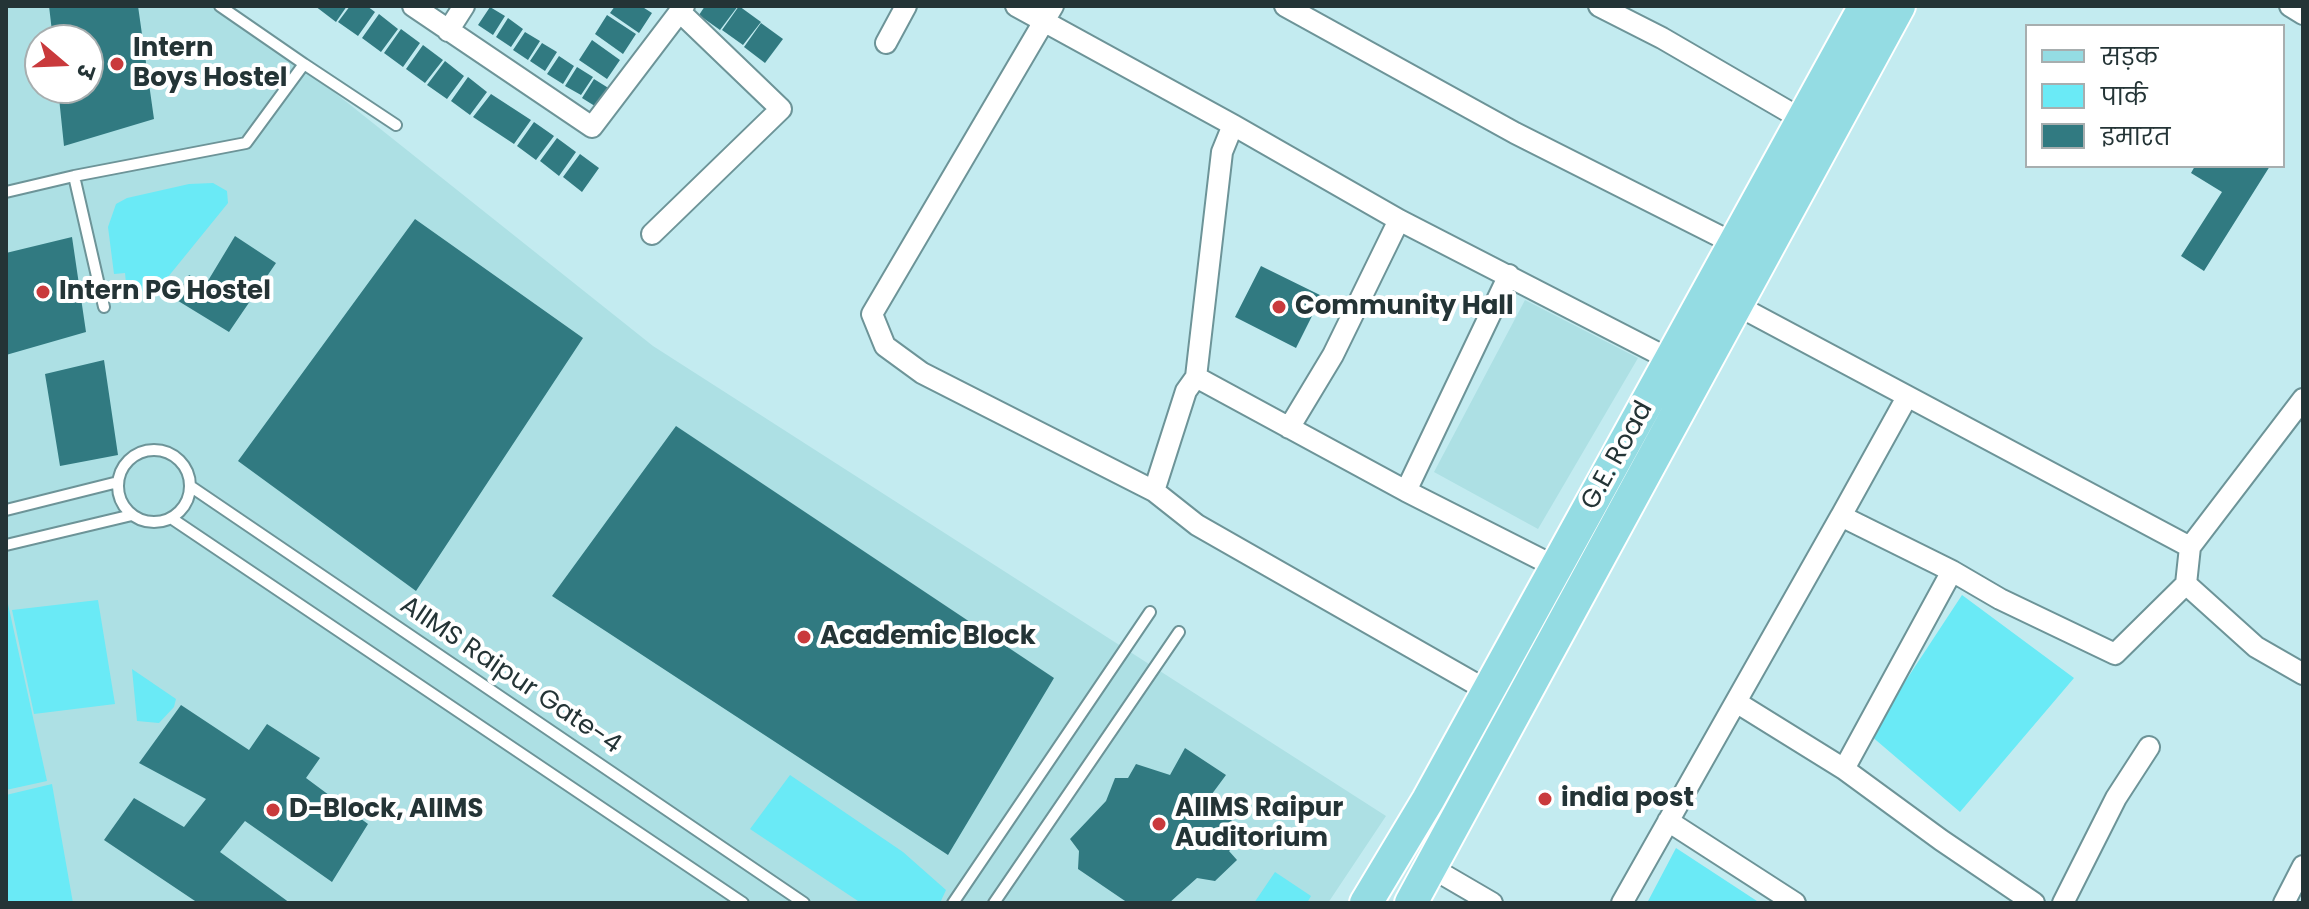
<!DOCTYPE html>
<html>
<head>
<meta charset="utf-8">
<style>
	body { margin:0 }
	#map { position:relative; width:2309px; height:909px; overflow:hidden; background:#c3ebf0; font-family:Poppins,"Noto Sans Devanagari",sans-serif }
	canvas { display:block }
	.frame { position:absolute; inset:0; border:8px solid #243436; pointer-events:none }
	.legend { position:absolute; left:2025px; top:24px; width:260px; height:144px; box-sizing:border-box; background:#fff; border:2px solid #a7aeaf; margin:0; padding:10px 14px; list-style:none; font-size:24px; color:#243436 }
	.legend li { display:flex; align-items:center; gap:16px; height:40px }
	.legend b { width:40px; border:2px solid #a7aeaf }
	.north { position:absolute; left:24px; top:24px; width:80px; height:80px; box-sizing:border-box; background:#fff; border:2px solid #a7aeaf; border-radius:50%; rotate:109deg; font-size:22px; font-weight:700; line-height:32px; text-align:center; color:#243436 }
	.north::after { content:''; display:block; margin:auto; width:28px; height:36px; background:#c93a3c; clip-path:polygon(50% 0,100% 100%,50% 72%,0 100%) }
</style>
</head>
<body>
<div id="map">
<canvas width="2309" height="909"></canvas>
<div class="frame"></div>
<ul class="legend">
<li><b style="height:10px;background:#94dce3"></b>सड़क</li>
<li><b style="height:22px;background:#6aeaf6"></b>पार्क</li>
<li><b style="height:22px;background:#317a81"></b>इमारत</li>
</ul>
<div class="north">उ</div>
</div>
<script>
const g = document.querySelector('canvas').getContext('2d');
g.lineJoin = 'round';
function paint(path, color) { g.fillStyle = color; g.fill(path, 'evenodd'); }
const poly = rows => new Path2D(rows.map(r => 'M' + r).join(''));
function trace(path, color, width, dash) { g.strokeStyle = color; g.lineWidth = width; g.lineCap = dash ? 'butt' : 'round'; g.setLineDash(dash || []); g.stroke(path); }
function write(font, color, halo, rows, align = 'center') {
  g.font = font + ' Poppins,sans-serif'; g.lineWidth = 8; g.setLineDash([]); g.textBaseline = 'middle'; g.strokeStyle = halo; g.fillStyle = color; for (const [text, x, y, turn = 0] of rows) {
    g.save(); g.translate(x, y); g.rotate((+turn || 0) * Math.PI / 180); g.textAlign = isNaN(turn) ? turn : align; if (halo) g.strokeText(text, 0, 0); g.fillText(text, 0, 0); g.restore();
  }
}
paint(poly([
	[6,6,226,6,653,346,1386,816,1328,903,6,903],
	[40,40,88,40,88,88,40,88],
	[1525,300,1638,358,1538,529,1434,472]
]), '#ade0e4');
paint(poly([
	[213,183,227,191,228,203,159,288,127,294,125,273,114,274,108,227,116,204,127,198,189,184],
	[6,595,47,781,6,790],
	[1962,595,2074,678,1960,812,1870,735],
	[98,600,115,704,34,714,12,610],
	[132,669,176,699,174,707,159,723,137,721],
	[790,775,903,852,946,890,940,903,861,903,750,829],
	[52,784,73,903,6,903,6,795],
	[1676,848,1760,903,1647,903],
	[1275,872,1311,896,1307,903,1254,903]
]), '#6aeaf6');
paint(poly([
	[49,6,138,6,154,119,64,146,58,88,88,88,88,40,53,40],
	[315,6,347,6,336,22],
	[350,6,367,6,375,12,358,36,338,22],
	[615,6,641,6,652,13,639,33,610,13],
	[705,6,738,6,720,30,699,15],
	[739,6,761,22,743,45,722,30],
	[490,7,505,16,493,35,478,25],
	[379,14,398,29,381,52,362,38],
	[607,15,636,34,623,54,595,34],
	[508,18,523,29,511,47,496,37],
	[761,23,783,39,765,63,744,47],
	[401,29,420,43,403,67,384,53],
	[525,32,540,41,528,60,513,50],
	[592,40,620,60,607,79,579,60],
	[542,43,557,52,545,71,530,61],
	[423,45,443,60,425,83,406,69],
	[559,56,574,66,563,84,547,74],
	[445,61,464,76,447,99,427,85],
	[577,67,593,77,581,95,565,86],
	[468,77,487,92,470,115,451,101],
	[594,79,610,89,598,108,582,98],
	[491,94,531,120,514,144,473,117],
	[534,122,554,136,536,160,517,146],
	[557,138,576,152,559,176,540,161],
	[580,154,599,168,582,192,563,177],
	[2195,166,2270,166,2204,271,2181,256,2222,192,2191,173],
	[415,219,583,338,416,591,238,461],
	[235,236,276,263,229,332,175,299,189,275,206,284],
	[72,237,86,332,6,355,6,253],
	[1261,266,1322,296,1296,348,1235,317],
	[104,360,118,455,60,466,45,374],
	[676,426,1054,678,948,855,552,596],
	[181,705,249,750,267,724,320,758,306,778,368,824,332,882,245,821,220,852,290,903,198,903,104,840,134,798,184,827,206,799,139,763],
	[1185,748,1226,775,1209,798,1224,809,1243,838,1229,851,1237,860,1215,881,1197,878,1169,903,1128,903,1078,869,1079,851,1070,839,1106,801,1115,778,1128,778,1136,764,1170,775]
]), '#317a81');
const lane = poly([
	[220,6,304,64],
	[74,176,104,307],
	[6,192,74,176,246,143,304,64,396,125],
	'118 486a36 36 0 1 1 72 0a36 36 0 1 1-72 0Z',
	[190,486,804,903],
	[6,510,118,482],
	[171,518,743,903],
	[6,545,132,515],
	[953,903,1150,612],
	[994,903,1179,632]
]);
const street = poly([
	[413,6,592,127,684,6],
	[1016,6,1233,125,1399,220,1671,360],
	[1053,6,872,314,885,346,922,373,1154,491,1197,525,1488,691],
	[1285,6,1515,133,1735,244],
	[1599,6,1662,38,1803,120],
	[2290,6,2303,14],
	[448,31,464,6],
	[886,43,906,6],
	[652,234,781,109,679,11],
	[1727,300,2190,547],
	[1196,377,1406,491,1556,567],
	[1907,397,1841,516,1952,571,1844,769,1941,840,2034,903],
	[1289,428,1333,355,1399,220],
	[1154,491,1186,391,1196,377,1222,152,1233,125],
	[1406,491,1509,275],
	[1952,571,2000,599,2115,654,2186,584,2190,547,2303,399],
	[2186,584,2256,647,2303,674],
	[1736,702,1844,769],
	[1668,821,1795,903],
	[1432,868,1492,903],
	[1622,903,1841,516],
	[2063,903,2116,798,2149,747],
	[2284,903,2303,866]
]);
const primary = poly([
	[1366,903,1428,800,1865,6],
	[1411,903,1899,6]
]);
trace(lane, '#6d9498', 14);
trace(street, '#6d9498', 24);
trace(primary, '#fff', 36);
trace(lane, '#fff', 10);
trace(street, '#fff', 20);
trace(primary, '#94dce3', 32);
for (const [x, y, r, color] of [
	[117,64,8,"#c93a3c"],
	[43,292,8,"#c93a3c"],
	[1279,307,8,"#c93a3c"],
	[804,637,8,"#c93a3c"],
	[1545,799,8,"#c93a3c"],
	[273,810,8,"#c93a3c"],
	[1159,824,8,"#c93a3c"]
]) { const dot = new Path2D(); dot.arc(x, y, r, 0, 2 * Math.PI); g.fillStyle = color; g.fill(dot); trace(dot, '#fff', 3); }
write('bold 26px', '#243436', '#fff', [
	["Intern",133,49],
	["Boys Hostel",133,79],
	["Intern PG Hostel",59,292],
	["Community Hall",1295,307],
	["Academic Block",820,637],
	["india post",1561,799],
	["AIIMS Raipur",1175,809],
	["Auditorium",1175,839],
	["D-Block, AIIMS",289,810]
], 'left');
write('26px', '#243436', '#fff', [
	["G.E. Road",1618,456,-61],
	["AIIMS Raipur Gate-4",510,676,34]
]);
</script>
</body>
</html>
